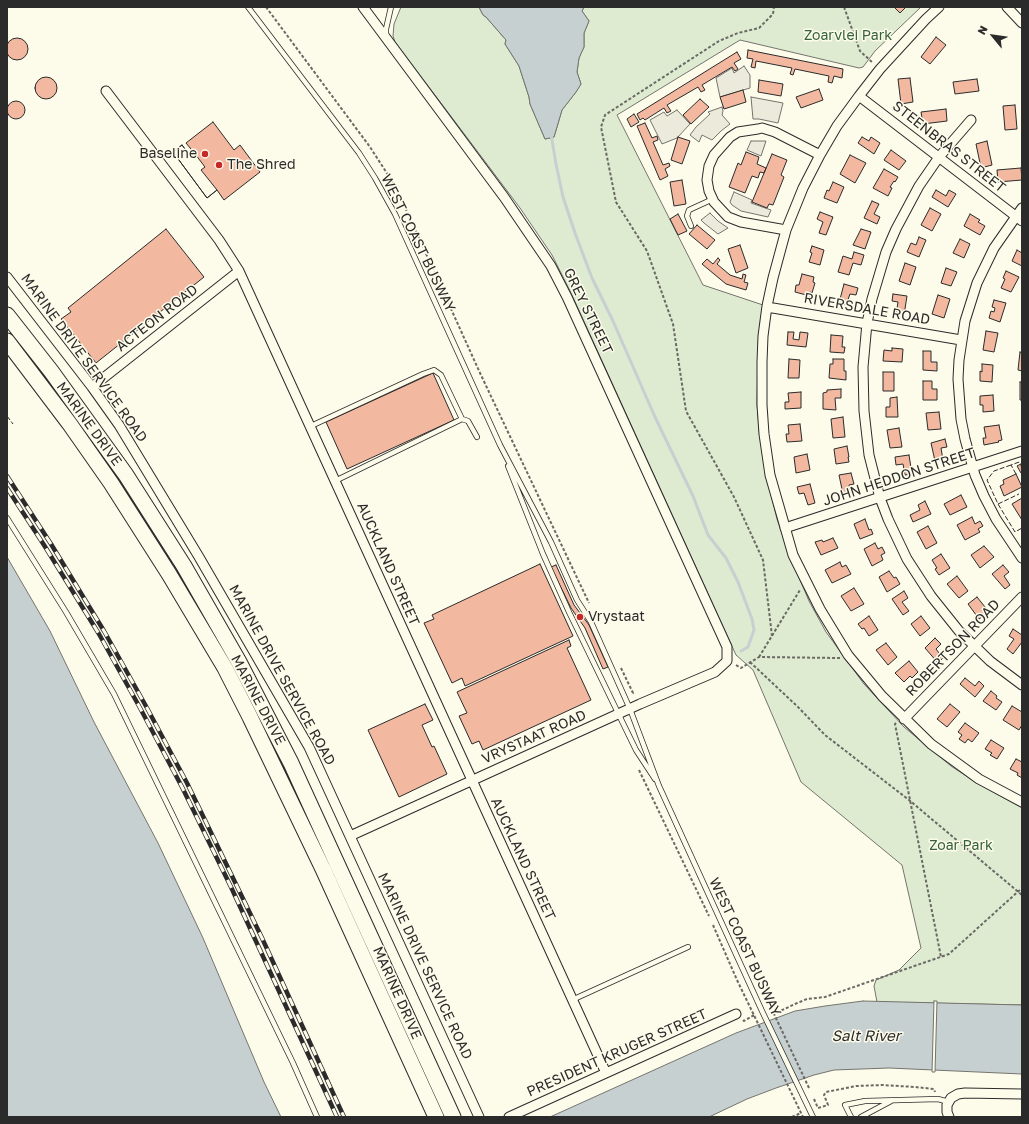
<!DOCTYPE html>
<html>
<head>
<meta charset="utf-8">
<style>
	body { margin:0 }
	#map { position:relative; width:1029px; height:1124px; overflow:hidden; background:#fdfbea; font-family:"Golos Text",sans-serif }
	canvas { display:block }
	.frame { position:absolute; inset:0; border:8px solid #2b2b2b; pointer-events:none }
	.north { position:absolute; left:973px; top:16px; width:40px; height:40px; -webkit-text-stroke:3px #fdfbea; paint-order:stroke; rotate:299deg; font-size:11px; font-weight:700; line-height:16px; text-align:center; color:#2b2b2b }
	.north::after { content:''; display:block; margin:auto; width:14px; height:18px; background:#2b2b2b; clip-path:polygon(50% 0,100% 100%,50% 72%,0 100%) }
</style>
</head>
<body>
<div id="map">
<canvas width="1029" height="1124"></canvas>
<div class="frame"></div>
<div class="north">N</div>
</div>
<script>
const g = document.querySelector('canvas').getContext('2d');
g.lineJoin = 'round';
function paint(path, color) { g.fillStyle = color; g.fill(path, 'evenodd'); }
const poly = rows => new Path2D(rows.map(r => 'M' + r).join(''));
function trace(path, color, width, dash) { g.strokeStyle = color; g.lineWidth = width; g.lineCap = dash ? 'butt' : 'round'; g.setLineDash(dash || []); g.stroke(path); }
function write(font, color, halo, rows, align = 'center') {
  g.font = font + ' "Golos Text",sans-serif'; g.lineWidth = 3; g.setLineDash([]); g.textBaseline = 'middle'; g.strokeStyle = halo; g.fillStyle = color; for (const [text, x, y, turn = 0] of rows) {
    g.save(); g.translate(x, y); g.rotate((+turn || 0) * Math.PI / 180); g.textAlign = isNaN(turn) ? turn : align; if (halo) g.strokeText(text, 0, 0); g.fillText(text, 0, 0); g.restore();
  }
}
const green = poly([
	[401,7,479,7,483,15,486,17,506,40,505,44,519,66,529,97,530,104,545,139,554,137,562,110,576,92,581,84,577,72,579,58,584,47,584,33,589,21,582,11,584,7,921,7,875,51,863,67,859,68,740,40,617,115,703,285,763,305,758,358,757,404,760,438,770,490,777,519,789,554,809,601,826,632,864,684,904,727,951,766,977,783,1022,808,1022,1005,877,1002,874,986,876,980,899,970,921,948,902,865,801,782,753,670,736,655,571,293,552,255,520,208,395,42,393,36,394,24,401,7]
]);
paint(green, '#deebd1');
trace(green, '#74746e', 1);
const parking = poly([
	[744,66,750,75,750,88,720,97,716,78,732,68,734,73,744,66],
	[751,97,783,103,778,123,759,119,753,119,751,97],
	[722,107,723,111,722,115,730,124,721,131,712,140,702,135,699,142,690,135,696,127,710,114,708,112,722,107],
	[677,110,690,124,677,138,662,144,650,120,664,112,667,116,677,110],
	[751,141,766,141,761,156,747,150,751,141],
	[734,192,752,200,751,203,771,210,768,217,741,211,732,205,730,202,734,192],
	[710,213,718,221,728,228,718,234,704,223,701,220,710,213]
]);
paint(parking, '#eceadb');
trace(parking, '#74746e', 1);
const water = poly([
	[479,7,584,7,582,11,589,21,584,33,584,47,579,58,577,72,581,84,576,92,562,110,554,137,545,139,530,104,529,97,519,66,505,44,506,40,486,17,483,15,479,7],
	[7,557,50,631,94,722,158,843,203,938,264,1082,281,1117,7,1117,7,557],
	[863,1001,1022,1005,1022,1074,889,1068,834,1070,814,1075,776,1088,747,1099,709,1117,550,1117,736,1033,795,1011,825,1006,863,1001]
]);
paint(water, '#c7d0d0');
trace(water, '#74746e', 1);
const pier = poly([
	[934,1001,937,1001,935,1072,932,1072,934,1001]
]);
paint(pier, '#fdfbea');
trace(pier, '#74746e', 1);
trace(poly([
	[551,134,556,164,563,197,575,233,592,278,613,321,655,417,693,496,708,535,726,558,738,582,752,619,754,630,748,647,741,651]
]), '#c7d0d0', 3);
const building = poly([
	[894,7,906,7,900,13,894,7],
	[936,37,946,45,930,64,921,57,936,37],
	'6 49a11 11 0 1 1 22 0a11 11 0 1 1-22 0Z',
	[748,50,843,69,842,78,834,76,832,83,828,82,829,76,795,69,793,75,790,74,792,68,756,61,755,68,751,67,753,59,747,58,748,50],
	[737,52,741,59,734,63,738,69,735,71,732,67,702,85,705,90,701,92,698,87,667,105,671,111,667,113,664,108,645,120,643,118,640,120,637,114,737,52],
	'35 88a11 11 0 1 1 22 0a11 11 0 1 1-22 0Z',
	[910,78,913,102,901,104,898,79,910,78],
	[977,79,979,91,955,94,953,82,977,79],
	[759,80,783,84,781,96,758,92,759,80],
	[819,89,823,100,801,108,796,97,819,89],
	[743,90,746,102,724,109,720,97,743,90],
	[700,99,709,107,691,124,683,115,700,99],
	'7 110a9 9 0 1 1 18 0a9 9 0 1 1-18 0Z',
	[1015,105,1017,129,1005,130,1003,106,1015,105],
	[946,109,947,121,923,124,921,112,946,109],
	[634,114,639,122,631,127,627,119,634,114],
	[213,122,234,150,240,145,260,172,224,200,217,190,207,198,173,152,182,145,191,157,195,154,186,143,213,122],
	[645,123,652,138,657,136,658,140,653,142,663,165,669,163,670,166,665,169,668,176,660,180,637,126,645,123],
	[678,137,690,141,682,164,671,160,678,137],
	[862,137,869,141,871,137,880,143,874,154,858,143,862,137],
	[987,141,992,165,981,168,976,144,987,141],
	[182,145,191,157,195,154,205,167,201,170,217,190,207,198,173,152,182,145],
	[891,150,906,161,899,170,884,160,891,150],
	[746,152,759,157,757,164,766,168,764,173,760,172,758,178,752,176,745,193,729,187,738,163,741,165,746,152],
	[772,154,787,160,781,175,784,177,773,205,769,204,767,208,752,202,772,154],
	[850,155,866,163,855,183,840,174,850,155],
	[1021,168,1022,180,998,182,997,170,1021,168],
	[884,169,898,177,895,182,894,181,890,187,892,188,888,196,873,188,884,169],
	[682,180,686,204,674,206,670,182,682,180],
	[833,182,844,187,837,203,824,198,827,190,829,191,833,182],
	[936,190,946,196,949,190,956,194,948,207,932,197,936,190],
	[872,201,879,204,874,214,880,217,877,224,864,218,872,201],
	[930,208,941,214,932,231,921,225,930,208],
	[820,212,833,217,826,235,819,233,823,222,817,219,820,212],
	[678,214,687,231,678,235,670,219,678,214],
	[970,214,980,220,978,222,985,226,980,235,964,226,970,214],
	[697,225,715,240,707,249,689,234,697,225],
	[166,229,204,277,96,363,61,319,71,312,68,308,166,229],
	[861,229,871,232,865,249,853,245,861,229],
	[919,237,926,240,919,257,907,252,911,243,916,245,919,237],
	[960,239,970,244,964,258,953,253,960,239],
	[740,245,748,268,736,273,728,249,740,245],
	[812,246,824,250,820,265,809,262,812,253,810,252,812,246],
	[1017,250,1022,253,1022,266,1012,261,1017,250],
	[854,252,864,255,861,265,853,263,849,275,838,272,843,256,852,259,854,252],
	[718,258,720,260,717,264,730,275,742,279,743,274,746,275,744,282,748,283,746,290,726,284,702,264,707,259,713,264,718,258],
	[905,263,916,267,910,285,899,281,905,263],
	[946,268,957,272,951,286,941,283,946,268],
	[1006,271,1019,277,1011,292,1001,288,1005,279,1003,278,1006,271],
	[802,274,814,277,813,282,815,283,812,293,810,292,810,296,795,292,796,285,799,285,802,274],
	[844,284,858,288,856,295,850,294,846,305,839,303,844,284],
	[893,294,907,296,904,315,896,314,898,302,892,301,893,294],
	[938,295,950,299,944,318,932,314,938,295],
	[994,300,1006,303,1000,322,989,318,991,311,994,312,995,308,992,307,994,300],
	[986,331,998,333,994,352,983,350,986,331],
	[788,332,794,332,793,339,799,340,800,332,808,333,806,347,787,345,788,332],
	[831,335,843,336,842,347,845,347,844,353,830,352,831,335],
	[892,348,903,349,902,362,883,361,884,350,892,351,892,348],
	[923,351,931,351,931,362,937,362,937,371,923,370,923,351],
	[1020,352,1022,353,1022,371,1018,370,1020,352],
	[789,359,800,360,799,378,788,378,789,359],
	[833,359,844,359,844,371,846,371,846,380,829,378,830,364,833,364,833,359],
	[982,364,993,365,992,382,980,381,980,371,982,372,982,364],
	[883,372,894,372,894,391,883,391,883,372],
	[433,373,454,420,347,469,326,422,433,373],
	[923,381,932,381,932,389,937,389,937,400,923,400,923,381],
	[1020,382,1022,382,1022,400,1020,400,1020,382],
	[841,389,841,398,835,398,836,410,823,409,823,393,827,392,827,390,841,389],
	[801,392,801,408,785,409,785,402,789,402,788,393,801,392],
	[993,395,994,411,983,412,983,405,980,405,980,396,993,395],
	[897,397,898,417,886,417,886,407,890,407,890,398,897,397],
	[939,412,941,429,928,430,926,413,939,412],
	[843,417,845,437,833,438,831,419,843,417],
	[800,424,802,441,787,442,786,434,789,434,788,425,800,424],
	[999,425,1002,440,998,441,999,442,984,445,983,438,986,438,984,427,999,425],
	[899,428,902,447,890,448,887,430,899,428],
	[945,439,947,447,941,448,943,460,935,461,931,443,945,439],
	[847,446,849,457,848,457,849,462,836,464,834,449,847,446],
	[807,454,810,470,796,473,794,457,807,454],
	[909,455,912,474,905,475,903,464,896,465,895,457,909,455],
	[1021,464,1022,472,1021,473,1017,466,1021,464],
	[851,473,854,484,849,485,851,492,843,494,839,475,851,473],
	[1016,474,1022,487,1004,496,1000,486,1004,484,1003,480,1016,474],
	[810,484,815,503,808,505,804,493,799,494,797,487,810,484],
	[961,495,967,507,950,515,944,504,961,495],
	[1022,498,1022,520,1012,504,1022,498],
	[925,501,931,514,913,522,910,515,920,510,918,505,925,501],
	[972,517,975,524,980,521,983,526,978,529,980,532,965,540,957,525,972,517],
	[865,519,869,530,871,529,873,534,860,539,854,524,865,519],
	[928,526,937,543,926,549,917,532,928,526],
	[833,538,838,548,821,555,815,542,822,540,823,542,833,538],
	[875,543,878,549,882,547,885,553,881,555,883,560,872,566,864,549,875,543],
	[984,546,994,557,980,568,971,555,984,546],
	[941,554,950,568,939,575,935,569,937,568,932,560,941,554],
	[840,562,842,567,846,565,851,574,832,583,825,570,840,562],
	[540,564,573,636,465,686,462,678,452,683,424,623,434,619,432,615,540,564],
	[556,565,574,605,589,625,608,667,603,669,585,628,571,608,551,567,556,565],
	[1003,565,1009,572,1004,576,1010,585,1005,589,992,574,1003,565],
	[889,571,894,578,896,577,900,584,887,592,879,577,889,571],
	[957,576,968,591,959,598,947,584,957,576],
	[854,588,864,604,851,611,841,596,854,588],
	[904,591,908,598,902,602,909,611,903,615,892,599,904,591],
	[977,597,989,612,979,619,968,604,977,597],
	[869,616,878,630,869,636,864,628,862,629,858,624,869,616],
	[921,616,930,628,920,636,911,624,921,616],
	[1013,629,1022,635,1022,642,1013,654,1007,649,1014,639,1009,636,1013,629],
	[935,638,941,644,936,649,943,658,938,663,925,648,935,638],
	[569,640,571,646,567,648,591,700,483,750,479,741,472,744,459,716,467,713,457,692,569,640],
	[886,643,897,657,888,665,876,650,886,643],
	[909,661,918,672,912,678,910,676,904,682,895,673,909,661],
	[965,678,975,686,979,681,984,686,975,697,960,684,965,678],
	[991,691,997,696,996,698,1002,702,996,710,983,701,991,691],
	[425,704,433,720,422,725,432,747,434,746,447,774,399,797,368,730,425,704],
	[950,704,960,712,947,727,937,719,950,704],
	[1012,706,1022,712,1022,725,1019,730,1003,720,1012,706],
	[965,723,979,733,972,742,968,739,965,743,959,739,962,735,958,732,965,723],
	[991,740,1004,748,997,759,990,755,992,753,985,749,991,740],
	[1016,759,1022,762,1022,778,1017,775,1018,773,1010,769,1016,759]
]);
paint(building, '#f2b8a0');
trace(building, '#2b2b2b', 1);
const service = poly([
	[248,7,359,153,375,178,395,214,500,445,551,542,577,600,591,622,630,709,659,786,762,1011,813,1117],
	[386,35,386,29,391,7],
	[691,226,687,216,689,210,713,199],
	[311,426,423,374,434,370,441,375,462,419],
	[508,466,543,554,569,612,636,750,655,779],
	[335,481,462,419,468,421,477,437],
	[7,518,66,612,114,694,293,1063,317,1117],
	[572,1000,688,947],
	[851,1117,845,1105,865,1101,938,1099,949,1102],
	[861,1117,891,1101]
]);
const minor = poly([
	[939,7,926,19,880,69,859,96,837,126,820,155,803,188,786,230,773,278,767,306,763,336,762,362,762,405,764,434,770,475,793,555,820,609,848,655,882,696,931,744,979,779,1022,802],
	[1007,7,1022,23],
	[106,91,219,240,239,271,606,1073],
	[859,96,1022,221],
	[971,120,939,157,919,186,896,229,886,252,872,299,867,323,863,367,864,411,869,455,880,498,888,519,907,559,931,596,959,631,990,661,1022,685],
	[1022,208,994,248,977,283,965,321,959,360,958,379,961,419,965,439,975,475,984,496,996,519,1022,558],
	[786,230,741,222,728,217,714,202,709,191,707,180,709,166,714,155,730,137,738,132,758,129,762,128,775,132,820,155],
	[7,277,92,387,119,425,199,557,309,747,479,1117],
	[767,307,961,340],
	[92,387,239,271],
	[785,528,1022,451],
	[904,719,1022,597],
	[350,836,640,704,715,672,727,661,727,647,567,297,551,266,504,197,363,7],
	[509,1117,736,1014],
	[949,1117,947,1112,947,1105,951,1098,958,1094,965,1093,1022,1094]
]);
const primary = poly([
	[7,315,51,371,126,475,184,566,239,662,291,763,453,1117],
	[7,341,69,423,111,483,169,574,225,668,250,717,323,869,436,1117]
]);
trace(service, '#2b2b2b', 6);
trace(minor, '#2b2b2b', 11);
trace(primary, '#2b2b2b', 17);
trace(poly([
	[266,7,370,147,390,178,404,205,480,373,589,603],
	[844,7,860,51,873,63],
	[772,636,763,560,734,497,686,411,673,324,647,251,616,202,601,127,605,115,719,41,738,33,759,28,773,14,774,7],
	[759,657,800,590],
	[750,662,798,707,825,735,909,800,1022,895],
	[736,665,741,668,759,657,840,658],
	[621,668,633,693,631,694],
	[896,723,895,724,941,957],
	[639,770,709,916],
	[713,925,737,980,803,1117],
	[743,1020,744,1021,754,1015],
	[809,1088,774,1014,795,1004,807,999,825,997,949,954,1022,888],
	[814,1099,818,1108,828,1105,824,1095,826,1092,856,1086,882,1085,915,1087,934,1089,935,1092],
	[792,1117,801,1113]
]), '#6a6964', 2, [3, 2]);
trace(service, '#fdfbea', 4.5);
trace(minor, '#fdfbea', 9);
trace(primary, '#fdfbea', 15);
const rail = poly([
	[7,476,51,544,104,631,147,708,187,783,262,938,344,1117],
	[7,488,44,545,99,634,139,706,182,787,231,887,337,1117]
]);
trace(rail, '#2b2b2b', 4.5);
trace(rail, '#fdfbea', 3, [9]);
trace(poly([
	[7,416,13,424],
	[1011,465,994,471,987,480,998,504,1015,532,1022,528],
	[1016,474,1011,465,1022,461],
	[998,504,1019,494]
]), '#2b2b2b', 1, [5, 2]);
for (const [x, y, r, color] of [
	[205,154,4,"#c62828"],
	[219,165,4,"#c62828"],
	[580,617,4,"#c62828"]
]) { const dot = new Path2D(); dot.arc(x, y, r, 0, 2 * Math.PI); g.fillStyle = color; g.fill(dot); trace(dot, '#fdfbea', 1.5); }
write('14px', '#34623c', '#fdfbea', [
	["Zoarvlei Park",848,36],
	["Zoar Park",961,846]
]);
write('14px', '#2b2b2b', '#fdfbea', [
	["STEENBRAS STREET",949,147,38],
	["WEST COAST BUSWAY",418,243,64],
	["RIVERSDALE ROAD",867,309,10],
	["GREY STREET",588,311,64],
	["ACTEON ROAD",157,318,-38],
	["MARINE DRIVE SERVICE ROAD",84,358,54],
	["MARINE DRIVE",89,424,54],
	["JOHN HEDDON STREET",899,477,-18],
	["AUCKLAND STREET",388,564,66],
	["ROBERTSON ROAD",953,648,-46],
	["MARINE DRIVE SERVICE ROAD",282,675,61],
	["MARINE DRIVE",258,700,62],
	["VRYSTAAT ROAD",534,737,-24],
	["AUCKLAND STREET",523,859,65],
	["WEST COAST BUSWAY",745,947,65],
	["MARINE DRIVE SERVICE ROAD",425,966,65],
	["MARINE DRIVE",397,993,66],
	["PRESIDENT KRUGER STREET",617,1053,-24]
]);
write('14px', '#2b2b2b', '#fdfbea', [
	["Baseline",197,154,"right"],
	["The Shred",227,165],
	["Vrystaat",588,617]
], 'left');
write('italic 15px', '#2b2b2b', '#fdfbea', [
	["Salt River",866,1036]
]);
</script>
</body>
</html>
